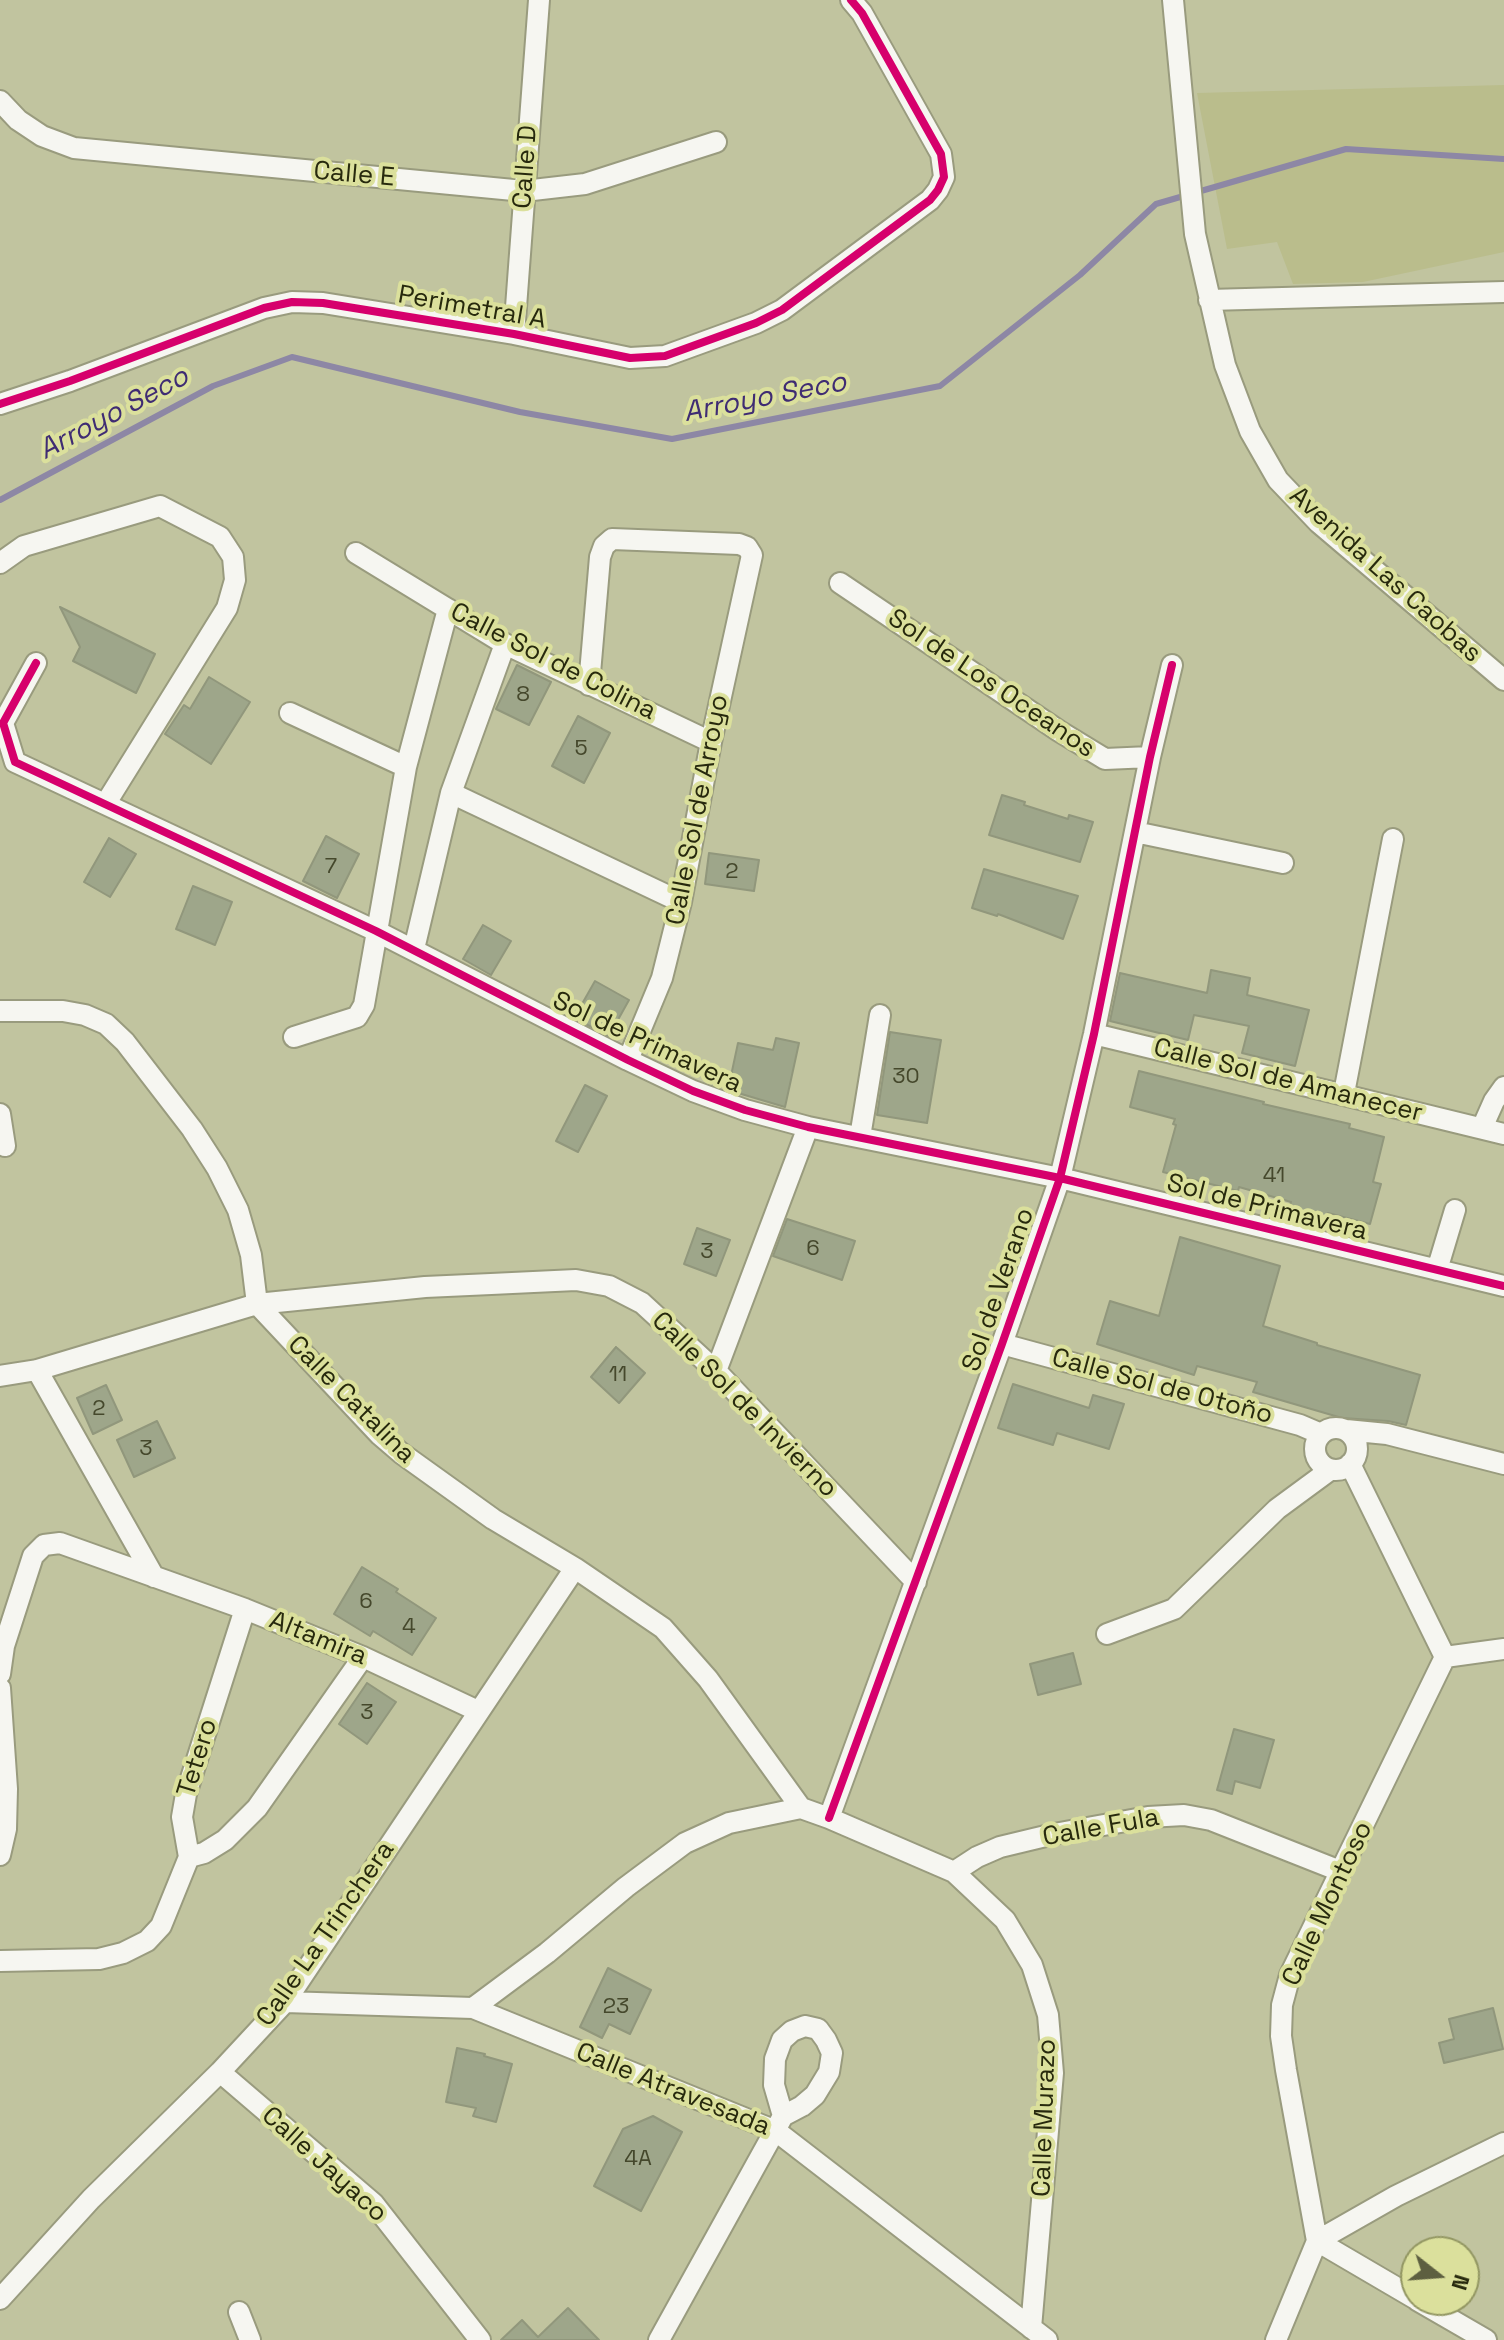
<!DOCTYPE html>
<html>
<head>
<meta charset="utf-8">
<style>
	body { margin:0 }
	#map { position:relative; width:1504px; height:2340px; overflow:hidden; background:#c1c49f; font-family:"Space Grotesk",sans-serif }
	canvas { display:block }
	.north { position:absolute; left:1400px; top:2236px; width:80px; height:80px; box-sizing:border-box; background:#dbe09c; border:2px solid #939763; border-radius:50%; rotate:107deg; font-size:22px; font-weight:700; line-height:32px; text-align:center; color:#27290d }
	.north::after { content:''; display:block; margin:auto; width:28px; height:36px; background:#5d5f40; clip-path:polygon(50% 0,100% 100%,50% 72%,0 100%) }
</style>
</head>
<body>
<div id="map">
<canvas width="1504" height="2340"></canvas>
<div class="north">N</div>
</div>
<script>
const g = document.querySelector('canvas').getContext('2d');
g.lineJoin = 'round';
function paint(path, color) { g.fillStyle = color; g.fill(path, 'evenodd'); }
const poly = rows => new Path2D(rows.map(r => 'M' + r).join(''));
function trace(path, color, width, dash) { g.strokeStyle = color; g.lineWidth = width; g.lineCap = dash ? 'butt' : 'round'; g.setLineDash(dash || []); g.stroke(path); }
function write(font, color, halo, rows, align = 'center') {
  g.font = font + ' "Space Grotesk",sans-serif'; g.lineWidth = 8; g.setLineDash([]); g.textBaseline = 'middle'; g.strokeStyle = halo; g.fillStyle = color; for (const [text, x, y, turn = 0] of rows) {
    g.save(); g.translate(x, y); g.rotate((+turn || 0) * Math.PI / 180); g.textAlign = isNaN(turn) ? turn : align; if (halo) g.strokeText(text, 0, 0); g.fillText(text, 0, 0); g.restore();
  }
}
paint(poly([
	[1504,85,1504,252,1363,282,1293,284,1277,242,1227,249,1197,93]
]), '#babd8c');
trace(poly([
	[0,500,213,386,292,357,520,412,672,439,940,386,1080,275,1156,204,1346,149,1504,159]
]), '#8d87a5', 6);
const building = poly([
	[60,607,155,654,136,693,73,661,80,647,60,607],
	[517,665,551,682,529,725,496,709,517,665],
	[209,677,250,702,211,764,165,734,184,705,190,709,209,677],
	[578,716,610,733,584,783,552,766,578,716],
	[1002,795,1025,802,1024,805,1068,819,1069,815,1093,822,1080,862,989,835,1002,795],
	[326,836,359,854,337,898,303,881,326,836],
	[109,838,136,854,110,897,84,882,109,838],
	[709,853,759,860,754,891,705,884,709,853],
	[984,869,1078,896,1063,939,998,914,997,916,972,908,984,869],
	[193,886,232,902,215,945,176,929,193,886],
	[483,925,511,941,491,975,463,959,483,925],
	[1211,970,1250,978,1247,995,1309,1010,1295,1066,1242,1053,1249,1026,1194,1015,1188,1040,1110,1021,1120,973,1207,993,1211,970],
	[595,981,629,1000,609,1036,574,1018,595,981],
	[890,1032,941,1040,927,1123,877,1115,890,1032],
	[776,1038,799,1043,785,1107,728,1090,738,1043,773,1050,776,1038],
	[1139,1071,1264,1102,1263,1104,1350,1124,1349,1128,1384,1137,1373,1182,1381,1184,1370,1224,1328,1213,1327,1218,1289,1208,1291,1202,1239,1187,1238,1191,1163,1172,1176,1125,1173,1124,1175,1119,1130,1107,1139,1071],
	[585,1085,607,1096,578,1152,556,1141,585,1085],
	[787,1219,855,1241,842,1280,773,1256,787,1219],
	[697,1228,730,1240,716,1276,684,1264,697,1228],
	[1180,1237,1280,1266,1263,1326,1317,1343,1317,1345,1420,1375,1406,1425,1388,1421,1342,1418,1253,1392,1257,1382,1197,1366,1194,1375,1097,1344,1110,1301,1159,1316,1180,1237],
	[616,1347,645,1373,619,1403,591,1377,616,1347],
	[1013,1384,1089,1408,1093,1395,1124,1404,1109,1449,1057,1433,1053,1445,998,1428,1013,1384],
	[106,1385,122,1420,93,1434,77,1398,106,1385],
	[157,1421,175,1458,134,1477,117,1440,157,1421],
	[362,1567,398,1589,396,1592,436,1618,412,1655,373,1631,370,1636,334,1614,362,1567],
	[1073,1653,1081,1684,1038,1695,1030,1664,1073,1653],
	[367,1683,396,1702,367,1744,339,1724,367,1683],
	[1234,1729,1274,1740,1260,1788,1235,1781,1232,1794,1217,1790,1234,1729],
	[608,1968,651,1990,630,2034,609,2024,602,2038,580,2027,608,1968],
	[1493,2008,1503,2049,1444,2063,1439,2043,1454,2039,1449,2019,1493,2008],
	[457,2048,485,2054,484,2056,512,2064,496,2122,473,2116,476,2108,446,2102,457,2048],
	[653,2116,682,2132,641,2211,594,2186,623,2129,653,2116],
	[568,2308,599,2340,501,2340,522,2320,538,2337,568,2308]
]);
paint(building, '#9ea68a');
trace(building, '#91977c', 2);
const minor = poly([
	[1173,0,1195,234,1225,365,1250,431,1278,480,1319,523,1504,680],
	[0,101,18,120,42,136,74,148,524,191,585,184,716,142],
	[1209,300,1504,292],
	[514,334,539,0],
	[0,404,70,381,264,308,292,302,323,303,514,334,630,358,665,356,756,323,782,310,930,200,938,190,944,177,941,154,862,13,851,0],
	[356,553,505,644,711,742],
	[0,563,24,546,160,506,220,537,233,557,235,580,227,608,106,803],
	[840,583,1059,731,1105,759,1150,757],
	[36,663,3,723,15,762,376,931,628,1060,693,1091,745,1110,808,1127,1060,1178,1504,1286],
	[589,685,600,557,604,546,612,539,739,544,747,547,752,555,711,742,681,902,662,978,628,1060],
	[290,713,406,767],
	[451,793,681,902],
	[1135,832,1283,863],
	[414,949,451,793,505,644],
	[0,1011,63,1011,85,1015,106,1024,125,1042,192,1129,217,1168,238,1210,251,1255,257,1304,380,1435,401,1453,493,1519,575,1568,663,1628,708,1679,801,1808],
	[1094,1034,1504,1134],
	[294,1037,357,1017,364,1005,406,767,448,609],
	[1344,1093,1393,839],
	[0,1114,5,1146],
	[1482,1128,1494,1101,1504,1087],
	[860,1137,880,1015],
	[1437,1270,1455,1210],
	[1002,1344,1300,1425,1321,1434],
	[37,1370,154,1577],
	[716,1371,808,1127],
	[0,1376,37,1370,257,1304,425,1287,491,1284,576,1280,609,1286,642,1303,716,1371,916,1582],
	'1315 1449a21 21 0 1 1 42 0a21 21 0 1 1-42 0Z',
	[1346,1430,1387,1434,1504,1464],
	[1350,1464,1445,1657],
	[1107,1634,1174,1609,1277,1509,1330,1470],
	[1445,1657,1504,1649],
	[0,1674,4,1646,33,1556,44,1545,60,1543,245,1609,363,1657,478,1711],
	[0,1688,7,1789,6,1829,0,1855],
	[829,1818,1002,1344,1060,1178,1094,1034,1150,757,1172,665],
	[189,1857,204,1853,225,1840,257,1808,363,1657],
	[954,1872,977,1857,1000,1847,1054,1834,1148,1817,1184,1815,1211,1820,1340,1871],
	[0,1961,99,1959,123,1953,147,1941,161,1926,189,1857,182,1817,186,1794,245,1609],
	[285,2002,473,2008,776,2131,1047,2340],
	[473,2008,547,1953,626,1887,685,1843,729,1823,801,1808,829,1818,954,1872,1005,1920,1032,1965,1048,2015,1053,2073,1031,2328],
	[805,2026,818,2029,826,2040,832,2053,829,2072,815,2095,802,2106,783,2116,774,2085,775,2059,782,2040,792,2031,805,2026],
	[220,2072,373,2203,480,2340],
	[0,2299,91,2199,220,2072,285,2002,575,1568],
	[1416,2299,1317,2241,1286,2070,1281,2036,1282,2005,1290,1975,1445,1657],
	[1417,2300,1486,2340],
	[239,2312,250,2340],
	[659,2340,783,2116],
	[1276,2340,1317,2241,1396,2196,1504,2143]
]);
trace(minor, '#999b7e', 24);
trace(minor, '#f6f6f1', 20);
trace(poly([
	[0,404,70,381,264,308,292,302,323,303,514,334,630,358,665,356,756,323,782,310,930,200,938,190,944,177,941,154,862,13,851,0],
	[36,663,3,723,15,762,376,931,628,1060,693,1091,745,1110,808,1127,1060,1178,1504,1286],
	[829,1818,1002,1344,1060,1178,1094,1034,1150,757,1172,665]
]), '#d6006c', 8);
write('22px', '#45482c', null, [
	["8",523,695],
	["5",581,749],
	["7",331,867],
	["2",732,872],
	["30",906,1077],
	["41",1274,1176],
	["6",813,1249],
	["3",707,1252],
	["11",618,1375],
	["2",99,1409],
	["3",146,1449],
	["6",366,1602],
	["4",409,1627],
	["3",367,1713],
	["23",616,2007],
	["4A",638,2159]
]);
write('26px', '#27290d', '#dbe09c', [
	["Calle D",526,167,-86],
	["Calle E",354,175,5],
	["Perimetral A",472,308,10],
	["Avenida Las Caobas",1385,575,42],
	["Calle Sol de Colina",553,662,27],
	["Sol de Los Oceanos",991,684,34],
	["Calle Sol de Arroyo",698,810,-79],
	["Sol de Primavera",647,1043,25],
	["Calle Sol de Amanecer",1288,1081,14],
	["Sol de Primavera",1267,1208,14],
	["Sol de Verano",999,1290,-71],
	["Calle Sol de Otoño",1162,1387,15],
	["Calle Catalina",351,1400,45],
	["Calle Sol de Invierno",744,1405,45],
	["Altamira",318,1639,22],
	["Tetero",198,1758,-73],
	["Calle Fula",1101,1828,-10],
	["Calle Montoso",1328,1904,-65],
	["Calle La Trinchera",326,1934,-55],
	["Calle Atravesada",673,2090,22],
	["Calle Murazo",1045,2118,-88],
	["Calle Jayaco",324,2165,42]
]);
write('italic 28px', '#3f2c73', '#dbe09c', [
	["Arroyo Seco",765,398,-11],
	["Arroyo Seco",114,414,-28]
]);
</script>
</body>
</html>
